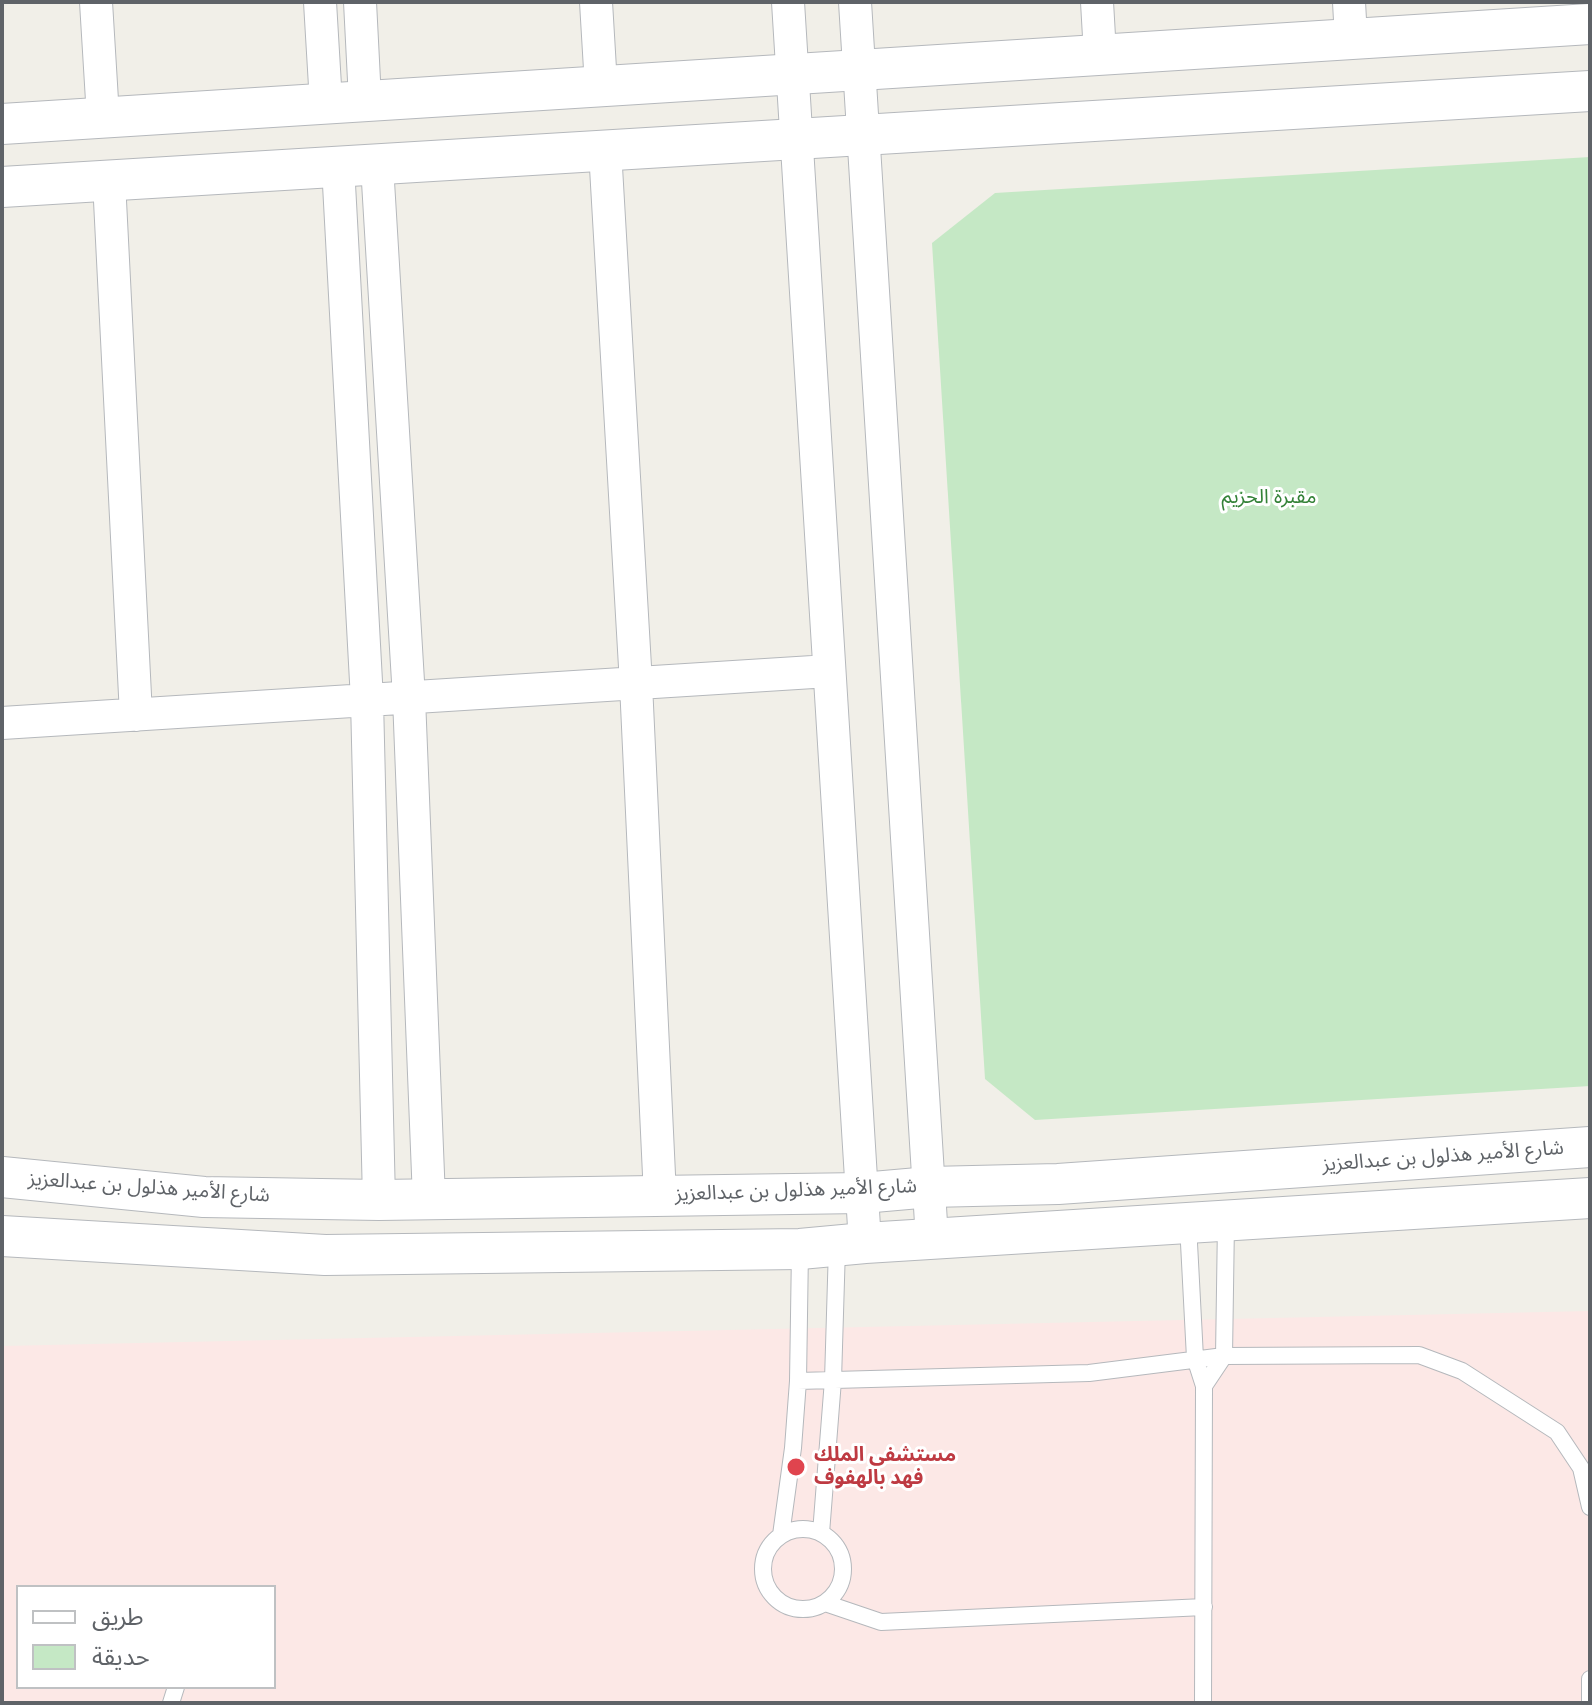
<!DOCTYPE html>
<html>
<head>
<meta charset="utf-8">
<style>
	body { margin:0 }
	#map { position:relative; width:1592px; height:1705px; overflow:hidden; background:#f1efe8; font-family:"DM Sans","Noto Sans Arabic",sans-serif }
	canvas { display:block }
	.frame { position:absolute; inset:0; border:4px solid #5f6368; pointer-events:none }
	.legend { position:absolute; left:16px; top:1585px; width:260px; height:104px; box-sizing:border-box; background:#fff; border:2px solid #bfc1c3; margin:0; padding:10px 14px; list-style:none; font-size:24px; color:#5f6368 }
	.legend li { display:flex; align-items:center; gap:16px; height:40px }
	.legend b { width:40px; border:2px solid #bfc1c3 }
</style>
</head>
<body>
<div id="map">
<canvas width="1592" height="1705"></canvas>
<div class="frame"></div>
<ul class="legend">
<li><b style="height:10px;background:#fff"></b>طريق</li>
<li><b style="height:22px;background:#c5e8c5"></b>حديقة</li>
</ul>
</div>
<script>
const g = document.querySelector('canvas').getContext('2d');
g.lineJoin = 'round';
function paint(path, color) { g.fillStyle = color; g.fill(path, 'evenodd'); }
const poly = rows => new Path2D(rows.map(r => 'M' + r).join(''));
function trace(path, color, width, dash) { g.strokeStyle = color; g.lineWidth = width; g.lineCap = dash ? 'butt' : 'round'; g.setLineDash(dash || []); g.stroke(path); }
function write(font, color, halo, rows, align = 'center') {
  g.font = font + ' "DM Sans","Noto Sans Arabic",sans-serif'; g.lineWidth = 6; g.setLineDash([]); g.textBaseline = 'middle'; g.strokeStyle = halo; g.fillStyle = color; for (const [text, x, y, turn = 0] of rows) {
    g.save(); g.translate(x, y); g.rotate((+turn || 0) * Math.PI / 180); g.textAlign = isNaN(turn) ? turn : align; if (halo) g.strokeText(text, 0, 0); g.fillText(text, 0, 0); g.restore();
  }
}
paint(poly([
	[1590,1311,1590,1703,2,1703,2,1346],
	[18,1587,274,1587,274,1687,18,1687]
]), '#fce8e6');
paint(poly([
	[1590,157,1590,1086,1035,1120,985,1079,932,243,995,193]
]), '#c5e8c5');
const service = poly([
	[1188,1224,1195,1358,1204,1386,1203,1703],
	[798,1381,1089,1373,1224,1356,1419,1355,1462,1371,1557,1432,1581,1468,1590,1507],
	[1204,1386,1224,1356,1226,1222],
	'763 1569a40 40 0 1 1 80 0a40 40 0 1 1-80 0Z',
	[821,1533,833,1380,837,1247],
	[781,1535,793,1448,798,1381,800,1250],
	[825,1603,881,1622,1204,1607],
	[171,1703,176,1687],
	[1590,1703,1590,1679]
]);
const minor = poly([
	[96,2,103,117],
	[320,2,326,103],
	[360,2,365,100],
	[596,2,601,86],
	[788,2,865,1243],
	[855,2,932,1239],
	[1097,2,1100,54],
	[1349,2,1351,38],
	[605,150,636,684,660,1196],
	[377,165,409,698,429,1199],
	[338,166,367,700,379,1200],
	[109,181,136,715],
	[2,723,829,671]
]);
const tertiary = poly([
	[2,124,1590,24],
	[2,187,1590,91],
	[2,1177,204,1197,379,1200,862,1193,930,1187,1058,1184,1590,1147],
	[2,1236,325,1255,800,1249,865,1243,1590,1198]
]);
trace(service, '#b5b8bc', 18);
trace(minor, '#b5b8bc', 34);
trace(tertiary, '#b5b8bc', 42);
trace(service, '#fff', 16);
trace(minor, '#fff', 32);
trace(tertiary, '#fff', 40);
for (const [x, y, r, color] of [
	[796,1467,10,"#e0444e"]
]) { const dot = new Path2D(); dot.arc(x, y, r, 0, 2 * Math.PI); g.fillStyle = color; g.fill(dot); trace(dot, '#fff', 3); }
write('20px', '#348238', '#fff', [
	["مقبرة الحزيم",1269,498]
]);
write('20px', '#5f6368', '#fff', [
	["شارع الأمير هذلول بن عبدالعزيز",1443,1157,-4],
	["شارع الأمير هذلول بن عبدالعزيز",149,1188,4],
	["شارع الأمير هذلول بن عبدالعزيز",796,1191,-2]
]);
write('bold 20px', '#be3a42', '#fff', [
	["مستشفى الملك",814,1456],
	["فهد بالهفوف",814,1479]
], 'left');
</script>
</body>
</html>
